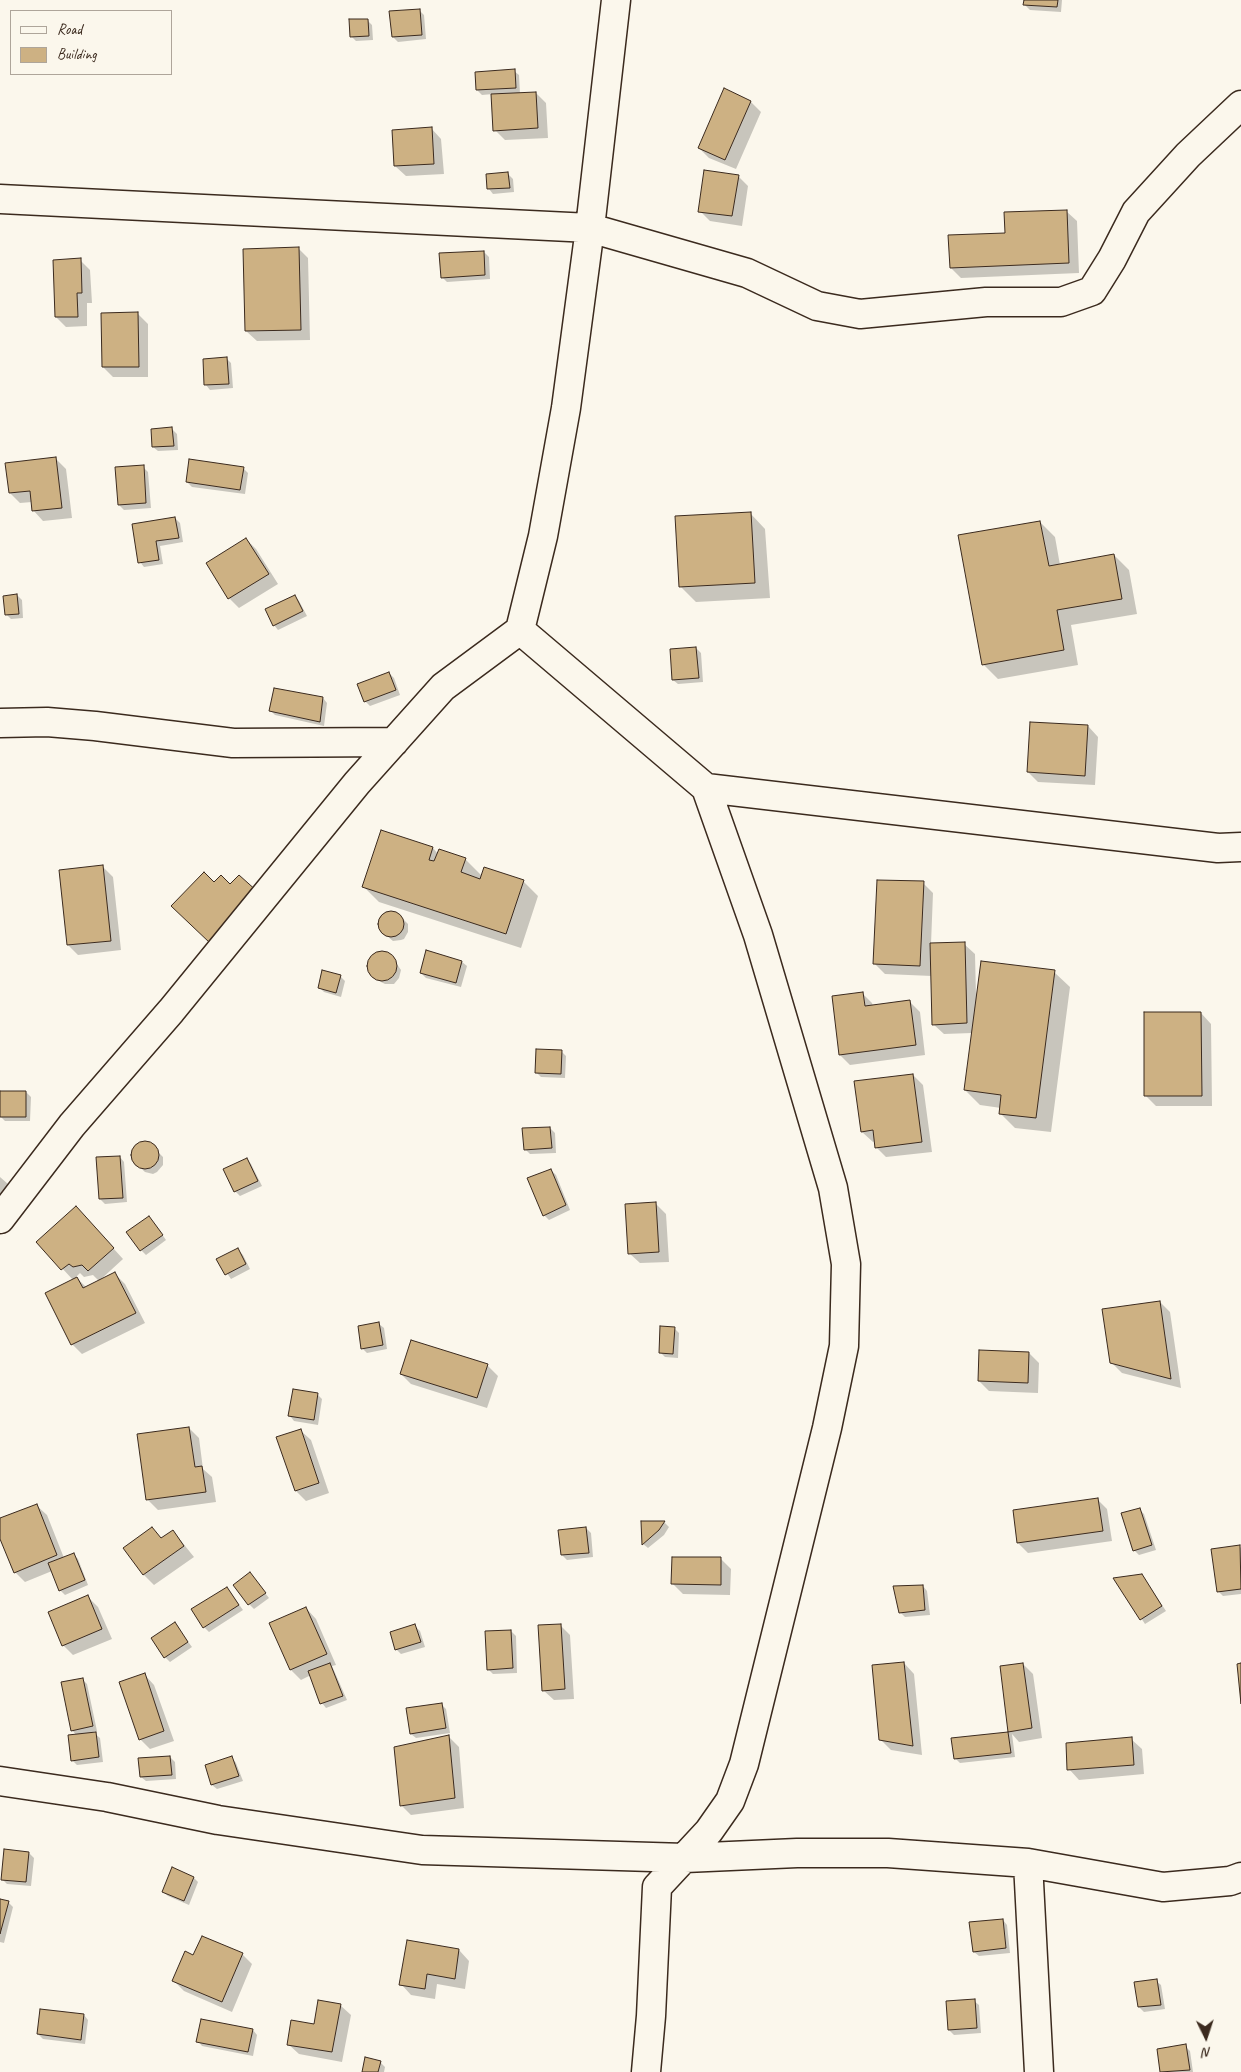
<!DOCTYPE html>
<html>
<head>
<meta charset="utf-8">
<style>
	body { margin:0 }
	#map { position:relative; width:1241px; height:2072px; overflow:hidden; background:#fbf7ec; font-family:Caveat,sans-serif }
	canvas { display:block }
	.legend { position:absolute; left:10px; top:10px; width:162px; height:65px; box-sizing:border-box; background:#fbf7ec; border:1px solid #aea59a; margin:0; padding:6px 9px; list-style:none; font-size:15px; color:#3b2a1e }
	.legend li { display:flex; align-items:center; gap:10px; height:25px }
	.legend b { width:25px; border:1px solid #aea59a }
	.north { position:absolute; left:1181px; top:2012px; width:50px; height:50px; -webkit-text-stroke:4px #fbf7ec; paint-order:stroke; rotate:176deg; font-size:14px; font-weight:700; line-height:20px; text-align:center; color:#3b2a1e }
	.north::after { content:''; display:block; margin:auto; width:18px; height:22px; background:#3b2a1e; clip-path:polygon(50% 0,100% 100%,50% 72%,0 100%) }
</style>
</head>
<body>
<div id="map">
<canvas width="1241" height="2072"></canvas>
<ul class="legend">
<li><b style="height:6px;background:#fbf7ec"></b>Road</li>
<li><b style="height:14px;background:#cdb183"></b>Building</li>
</ul>
<div class="north">N</div>
</div>
<script>
const g = document.querySelector('canvas').getContext('2d');
g.lineJoin = 'round';
function paint(path, color) { g.fillStyle = color; g.fill(path, 'evenodd'); }
const poly = rows => new Path2D(rows.map(r => 'M' + r).join(''));
function trace(path, color, width, dash) { g.strokeStyle = color; g.lineWidth = width; g.lineCap = dash ? 'butt' : 'round'; g.setLineDash(dash || []); g.stroke(path); }
paint(poly([
	[1025,0,1062,0,1061,12,1030,10,1025,5],
	[419,10,424,15,426,39,398,42,393,37],
	[367,20,372,25,373,40,356,41,351,36],
	[514,71,519,75,520,94,536,93,546,103,548,138,505,140,495,130,493,94,482,95,477,90],
	[724,90,751,102,761,112,736,169,709,158,699,148],
	[431,128,441,139,444,174,406,176,395,166],
	[508,174,513,179,514,192,493,194,489,189],
	[738,176,748,186,742,226,710,221,700,211],
	[1066,211,1077,221,1079,273,961,278,951,268,1006,234],
	[298,248,308,258,310,340,257,341,246,331],
	[484,252,489,257,490,279,447,282,442,277],
	[80,260,90,270,92,303,87,303,87,326,66,327,56,317],
	[138,314,148,324,148,377,113,377,103,367],
	[226,358,231,363,233,388,210,390,206,385],
	[172,429,177,434,178,450,158,451,153,447],
	[56,459,66,469,72,518,43,521,33,510,32,502,20,503,10,493],
	[143,467,148,472,151,508,124,510,119,505],
	[243,468,248,473,245,494,192,487,187,482],
	[750,513,765,529,770,598,696,602,681,587],
	[175,518,180,523,183,542,160,546,163,564,144,567,140,562,133,525],
	[1040,522,1055,537,1060,565,1114,555,1129,570,1137,614,1071,625,1078,665,998,679,983,664],
	[246,539,256,549,278,584,239,608,229,598],
	[17,595,22,600,23,618,11,619,6,614],
	[295,596,299,601,307,616,278,630,274,625],
	[696,648,701,653,703,682,678,684,673,680],
	[389,673,394,678,400,695,370,706,365,701],
	[323,698,327,703,324,726,275,715,270,710],
	[1088,726,1098,737,1095,785,1038,782,1028,772],
	[382,832,433,848,438,854,465,859,482,876,523,881,538,896,521,948,379,902,364,887],
	[103,867,113,877,121,950,78,955,68,945],
	[923,883,933,893,931,944,964,944,975,954,976,996,1054,972,1070,987,1051,1132,1015,1128,1000,1113,1001,1108,980,1105,965,1090,972,1033,944,1034,933,1024,932,976,885,974,875,964],
	[393,912,400,916,408,924,408,932,404,939,401,940,393,941,381,931,380,919,385,913],
	[380,953,389,954,392,957,401,970,399,978,394,984,385,984,377,980,370,970,369,961,376,954],
	[462,962,467,966,461,987,426,978,421,973],
	[340,976,345,981,341,997,324,992,319,987],
	[862,993,872,1003,873,1006,910,1002,920,1012,925,1055,850,1065,840,1055],
	[1201,1013,1211,1024,1212,1106,1156,1106,1146,1096],
	[561,1051,566,1056,565,1078,541,1077,536,1072],
	[913,1075,923,1085,932,1152,886,1157,876,1147,875,1141,873,1142,862,1132],
	[0,1092,26,1092,31,1097,30,1121,5,1121,0,1116],
	[550,1128,555,1133,556,1153,530,1154,525,1149],
	[141,1143,149,1143,163,1157,163,1165,157,1172,153,1174,145,1172,133,1161,132,1152],
	[120,1157,124,1162,127,1202,105,1204,100,1199],
	[247,1159,251,1164,262,1186,240,1196,235,1191],
	[551,1170,556,1175,570,1210,549,1220,544,1215],
	[0,1177,8,1184,0,1194],
	[656,1204,666,1214,669,1262,640,1263,629,1253],
	[86,1218,123,1259,99,1281,93,1275,84,1277,80,1273,76,1277,87,1288,115,1274,125,1284,145,1323,82,1354,72,1344,73,1280,38,1242],
	[154,1223,166,1240,146,1255,141,1250],
	[238,1250,243,1255,250,1269,231,1279,218,1260],
	[1160,1302,1170,1312,1181,1388,1122,1373,1111,1362],
	[379,1324,384,1328,387,1349,367,1353,362,1348],
	[674,1328,679,1333,678,1358,665,1357,660,1352],
	[1029,1353,1039,1363,1038,1393,989,1391,979,1381],
	[487,1365,498,1376,487,1408,411,1384,401,1374],
	[317,1394,322,1399,318,1425,294,1421,290,1416],
	[189,1428,199,1438,203,1469,212,1477,216,1502,158,1510,147,1499],
	[300,1430,311,1440,329,1493,306,1501,296,1491],
	[1097,1499,1107,1509,1112,1541,1028,1553,1018,1543,1014,1511],
	[36,1505,47,1515,64,1558,73,1554,78,1559,88,1585,65,1595,60,1590,52,1571,25,1582,15,1572,0,1535,0,1520],
	[1139,1509,1144,1514,1156,1550,1139,1555,1134,1550],
	[643,1522,664,1522,669,1527,664,1535,648,1548,643,1544],
	[586,1528,591,1533,593,1557,567,1560,562,1555],
	[152,1529,162,1539,173,1531,194,1557,154,1585,144,1575,125,1548],
	[1239,1546,1241,1548,1241,1594,1223,1596,1218,1591],
	[721,1559,731,1569,730,1595,683,1594,673,1584],
	[250,1574,269,1598,254,1609,249,1604],
	[1142,1575,1166,1611,1145,1624,1115,1579],
	[923,1586,927,1591,930,1615,905,1617,900,1612],
	[227,1588,243,1610,209,1632,204,1627],
	[88,1597,98,1607,112,1639,73,1655,63,1645],
	[306,1608,316,1619,336,1665,332,1666,347,1700,326,1708,322,1703,311,1675,301,1680,291,1670],
	[175,1624,192,1647,170,1662,165,1657],
	[560,1625,570,1635,574,1699,554,1700,543,1690],
	[415,1626,420,1631,425,1647,401,1654,396,1649],
	[511,1631,516,1636,517,1673,493,1674,488,1669],
	[904,1663,914,1674,922,1755,891,1750,881,1740],
	[1023,1664,1033,1674,1042,1738,1019,1742,1012,1734,1015,1757,960,1763,955,1758,953,1739,1009,1733,1002,1667],
	[144,1674,154,1685,174,1741,150,1749,140,1739],
	[82,1679,87,1684,97,1731,93,1732,100,1738,103,1762,77,1765,72,1760,77,1736,72,1730],
	[441,1704,446,1709,450,1733,416,1738,411,1734],
	[449,1737,459,1747,464,1808,411,1815,401,1805],
	[1131,1739,1142,1749,1144,1774,1079,1780,1069,1769],
	[170,1757,175,1762,176,1779,146,1781,141,1777],
	[232,1758,236,1763,243,1781,217,1789,212,1785],
	[29,1853,34,1858,31,1886,7,1884,2,1879],
	[194,1878,198,1882,189,1905,168,1896,163,1892],
	[0,1900,8,1902,13,1907,4,1943,0,1942],
	[1003,1920,1007,1925,1010,1953,979,1956,974,1952],
	[408,1942,459,1950,469,1961,465,1989,437,1984,435,1999,411,1995,401,1984],
	[242,1954,252,1964,232,2012,184,1991,174,1981,194,1956],
	[1156,1981,1161,1985,1165,2009,1144,2012,1139,2007],
	[974,2001,979,2005,981,2033,954,2035,949,2030],
	[340,2005,351,2015,342,2062,299,2054,288,2044],
	[84,2015,88,2020,85,2044,43,2039,38,2034],
	[253,2030,257,2035,253,2056,202,2046,198,2041],
	[1185,2046,1190,2051,1193,2072,1162,2072,1158,2050],
	[380,2062,385,2067,384,2072,363,2072]
]), '#0003');
const building = poly([
	[1024,0,1058,0,1057,7,1023,5,1024,0],
	[420,9,422,35,392,37,389,11,420,9],
	[349,19,368,19,369,36,350,37,349,19],
	[515,69,516,88,476,90,475,72,515,69],
	[724,88,751,101,725,160,698,148,724,88],
	[536,92,538,128,493,131,491,94,536,92],
	[432,127,434,164,394,166,392,130,432,127],
	[704,170,739,175,732,216,698,212,704,170],
	[508,172,510,188,487,189,486,174,508,172],
	[1067,210,1069,263,950,268,948,235,1005,233,1004,212,1067,210],
	[299,247,301,330,245,331,243,249,299,247],
	[484,251,485,275,441,278,439,253,484,251],
	[81,258,82,293,77,293,78,317,55,317,53,260,81,258],
	[138,312,139,367,102,367,101,313,138,312],
	[227,357,229,384,204,385,203,359,227,357],
	[172,427,174,446,152,447,151,429,172,427],
	[56,457,62,508,32,511,30,491,9,493,5,463,56,457],
	[189,459,244,467,240,490,186,482,189,459],
	[144,465,146,503,118,505,115,467,144,465],
	[751,512,755,583,679,587,675,516,751,512],
	[175,517,179,538,156,541,159,560,138,563,132,524,175,517],
	[1040,521,1049,566,1114,554,1122,599,1057,610,1064,650,982,665,958,535,1040,521],
	[246,538,269,574,228,599,206,563,246,538],
	[17,594,19,614,5,615,3,596,17,594],
	[295,595,303,611,273,626,265,609,295,595],
	[696,647,699,678,672,680,670,649,696,647],
	[389,672,396,690,364,702,357,684,389,672],
	[274,688,323,697,320,722,269,711,274,688],
	[1030,722,1088,725,1085,776,1027,772,1030,722],
	[381,830,433,847,429,860,434,861,439,849,466,858,461,872,480,879,484,867,524,880,506,934,362,887,381,830],
	[103,865,111,941,67,945,59,870,103,865],
	[204,872,214,882,221,875,230,884,239,875,258,892,210,943,171,906,204,872],
	[877,880,924,881,920,966,873,964,877,880],
	'378 924a13 13 0 1 1 26 0a13 13 0 1 1-26 0Z',
	[965,942,967,1023,932,1025,930,943,965,942],
	[426,950,462,961,456,983,420,973,426,950],
	'367 966a15 15 0 1 1 30 0a15 15 0 1 1-30 0Z',
	[981,961,1055,970,1036,1118,999,1114,1001,1095,964,1090,981,961],
	[322,970,341,975,336,993,318,988,322,970],
	[863,992,865,1006,910,1000,916,1045,839,1055,832,996,863,992],
	[1144,1012,1201,1012,1202,1096,1144,1096,1144,1012],
	[536,1049,562,1050,561,1074,535,1073,536,1049],
	[913,1074,922,1142,875,1148,873,1130,861,1132,854,1081,913,1074],
	[0,1091,26,1091,26,1117,0,1117,0,1091],
	[550,1127,552,1148,524,1150,522,1128,550,1127],
	'131 1155a14 14 0 1 1 28 0a14 14 0 1 1-28 0Z',
	[120,1156,123,1198,99,1199,96,1157,120,1156],
	[247,1158,258,1181,234,1192,223,1169,247,1158],
	[551,1169,566,1205,543,1216,527,1178,551,1169],
	[656,1202,659,1252,628,1254,625,1204,656,1202],
	[76,1206,114,1248,88,1271,82,1265,73,1267,69,1264,61,1270,36,1242,76,1206],
	[149,1216,163,1235,140,1251,126,1232,149,1216],
	[238,1248,246,1264,225,1275,216,1259,238,1248],
	[115,1272,136,1313,71,1345,45,1293,77,1277,83,1288,115,1272],
	[1160,1301,1171,1379,1110,1363,1102,1309,1160,1301],
	[379,1322,383,1345,361,1349,358,1326,379,1322],
	[660,1326,675,1327,673,1354,659,1353,660,1326],
	[411,1340,488,1364,477,1398,400,1374,411,1340],
	[979,1350,1029,1352,1028,1383,978,1381,979,1350],
	[293,1389,318,1393,314,1420,288,1416,293,1389],
	[189,1427,195,1467,202,1466,206,1492,146,1500,137,1434,189,1427],
	[301,1429,319,1483,295,1491,276,1437,301,1429],
	[1098,1498,1103,1531,1017,1543,1013,1510,1098,1498],
	[37,1504,57,1555,14,1573,0,1539,0,1518,37,1504],
	[1140,1508,1152,1545,1133,1551,1121,1513,1140,1508],
	[641,1521,665,1521,659,1530,642,1545,641,1521],
	[152,1527,161,1538,173,1530,184,1546,143,1575,123,1548,152,1527],
	[586,1527,589,1553,561,1555,558,1530,586,1527],
	[1240,1545,1241,1589,1217,1592,1211,1549,1240,1545],
	[74,1553,85,1580,59,1591,48,1563,74,1553],
	[672,1557,721,1557,721,1585,671,1584,672,1557],
	[250,1572,266,1593,248,1605,233,1585,250,1572],
	[1142,1574,1162,1606,1140,1620,1113,1578,1142,1574],
	[923,1585,925,1610,899,1613,893,1586,923,1585],
	[227,1587,239,1605,203,1628,191,1609,227,1587],
	[88,1595,102,1629,62,1646,48,1612,88,1595],
	[306,1607,327,1654,290,1670,269,1623,306,1607],
	[175,1622,188,1642,164,1658,151,1638,175,1622],
	[415,1624,421,1642,395,1650,390,1632,415,1624],
	[561,1624,565,1689,542,1691,538,1625,561,1624],
	[511,1630,513,1668,487,1670,485,1631,511,1630],
	[904,1662,913,1746,879,1740,872,1665,904,1662],
	[330,1663,343,1696,320,1704,308,1671,330,1663],
	[1023,1663,1032,1728,1008,1732,1000,1666,1023,1663],
	[1241,1663,1241,1704,1237,1664,1241,1663],
	[145,1673,164,1731,139,1740,119,1682,145,1673],
	[83,1678,93,1726,71,1731,61,1682,83,1678],
	[442,1703,446,1728,410,1734,406,1708,442,1703],
	[96,1732,99,1757,71,1761,68,1735,96,1732],
	[1008,1732,1011,1753,954,1759,951,1738,1008,1732],
	[449,1735,455,1798,400,1806,394,1747,449,1735],
	[1132,1737,1134,1765,1067,1770,1066,1743,1132,1737],
	[170,1756,172,1775,140,1777,138,1758,170,1756],
	[232,1756,239,1776,211,1785,205,1765,232,1756],
	[4,1849,29,1852,26,1882,1,1880,4,1849],
	[172,1867,194,1877,184,1901,162,1892,172,1867],
	[0,1899,9,1901,0,1934,0,1899],
	[1003,1919,1006,1948,973,1952,969,1922,1003,1919],
	[202,1936,243,1953,222,2002,172,1981,185,1951,193,1955,202,1936],
	[407,1940,459,1949,455,1979,427,1974,425,1989,399,1985,407,1940],
	[1157,1979,1161,2005,1138,2007,1134,1982,1157,1979],
	[975,1999,977,2028,948,2030,946,2001,975,1999],
	[318,2000,341,2004,332,2052,287,2045,291,2020,314,2024,318,2000],
	[40,2009,84,2014,81,2040,37,2034,40,2009],
	[201,2019,253,2029,248,2052,196,2042,201,2019],
	[1186,2044,1190,2070,1160,2072,1157,2049,1186,2044],
	[365,2057,381,2061,378,2072,362,2072,365,2057]
]);
paint(building, '#cdb183');
trace(building, '#3b2a1e', 1);
const minor = poly([
	[616,0,590,228,566,408,543,536,520,630,706,788,758,935,833,1188,846,1264,844,1346,827,1428,744,1764,730,1801,709,1831,657,1887,651,2016,646,2072],
	[0,199,590,228,747,273,817,306,860,314,986,302,1061,302,1092,291,1112,259,1136,212,1188,155,1241,105],
	[0,723,47,722,95,726,233,743,394,742],
	[706,788,1218,848,1241,847],
	[0,1219,72,1125,171,1011,357,783,443,687,520,630],
	[0,1781,107,1797,218,1820,422,1850,685,1858,797,1853,888,1853,1028,1863,1163,1887,1230,1881,1241,1877],
	[1028,1863,1039,2072]
]);
trace(minor, '#3b2a1e', 31);
trace(minor, '#fbf7ec', 28);
</script>
</body>
</html>
